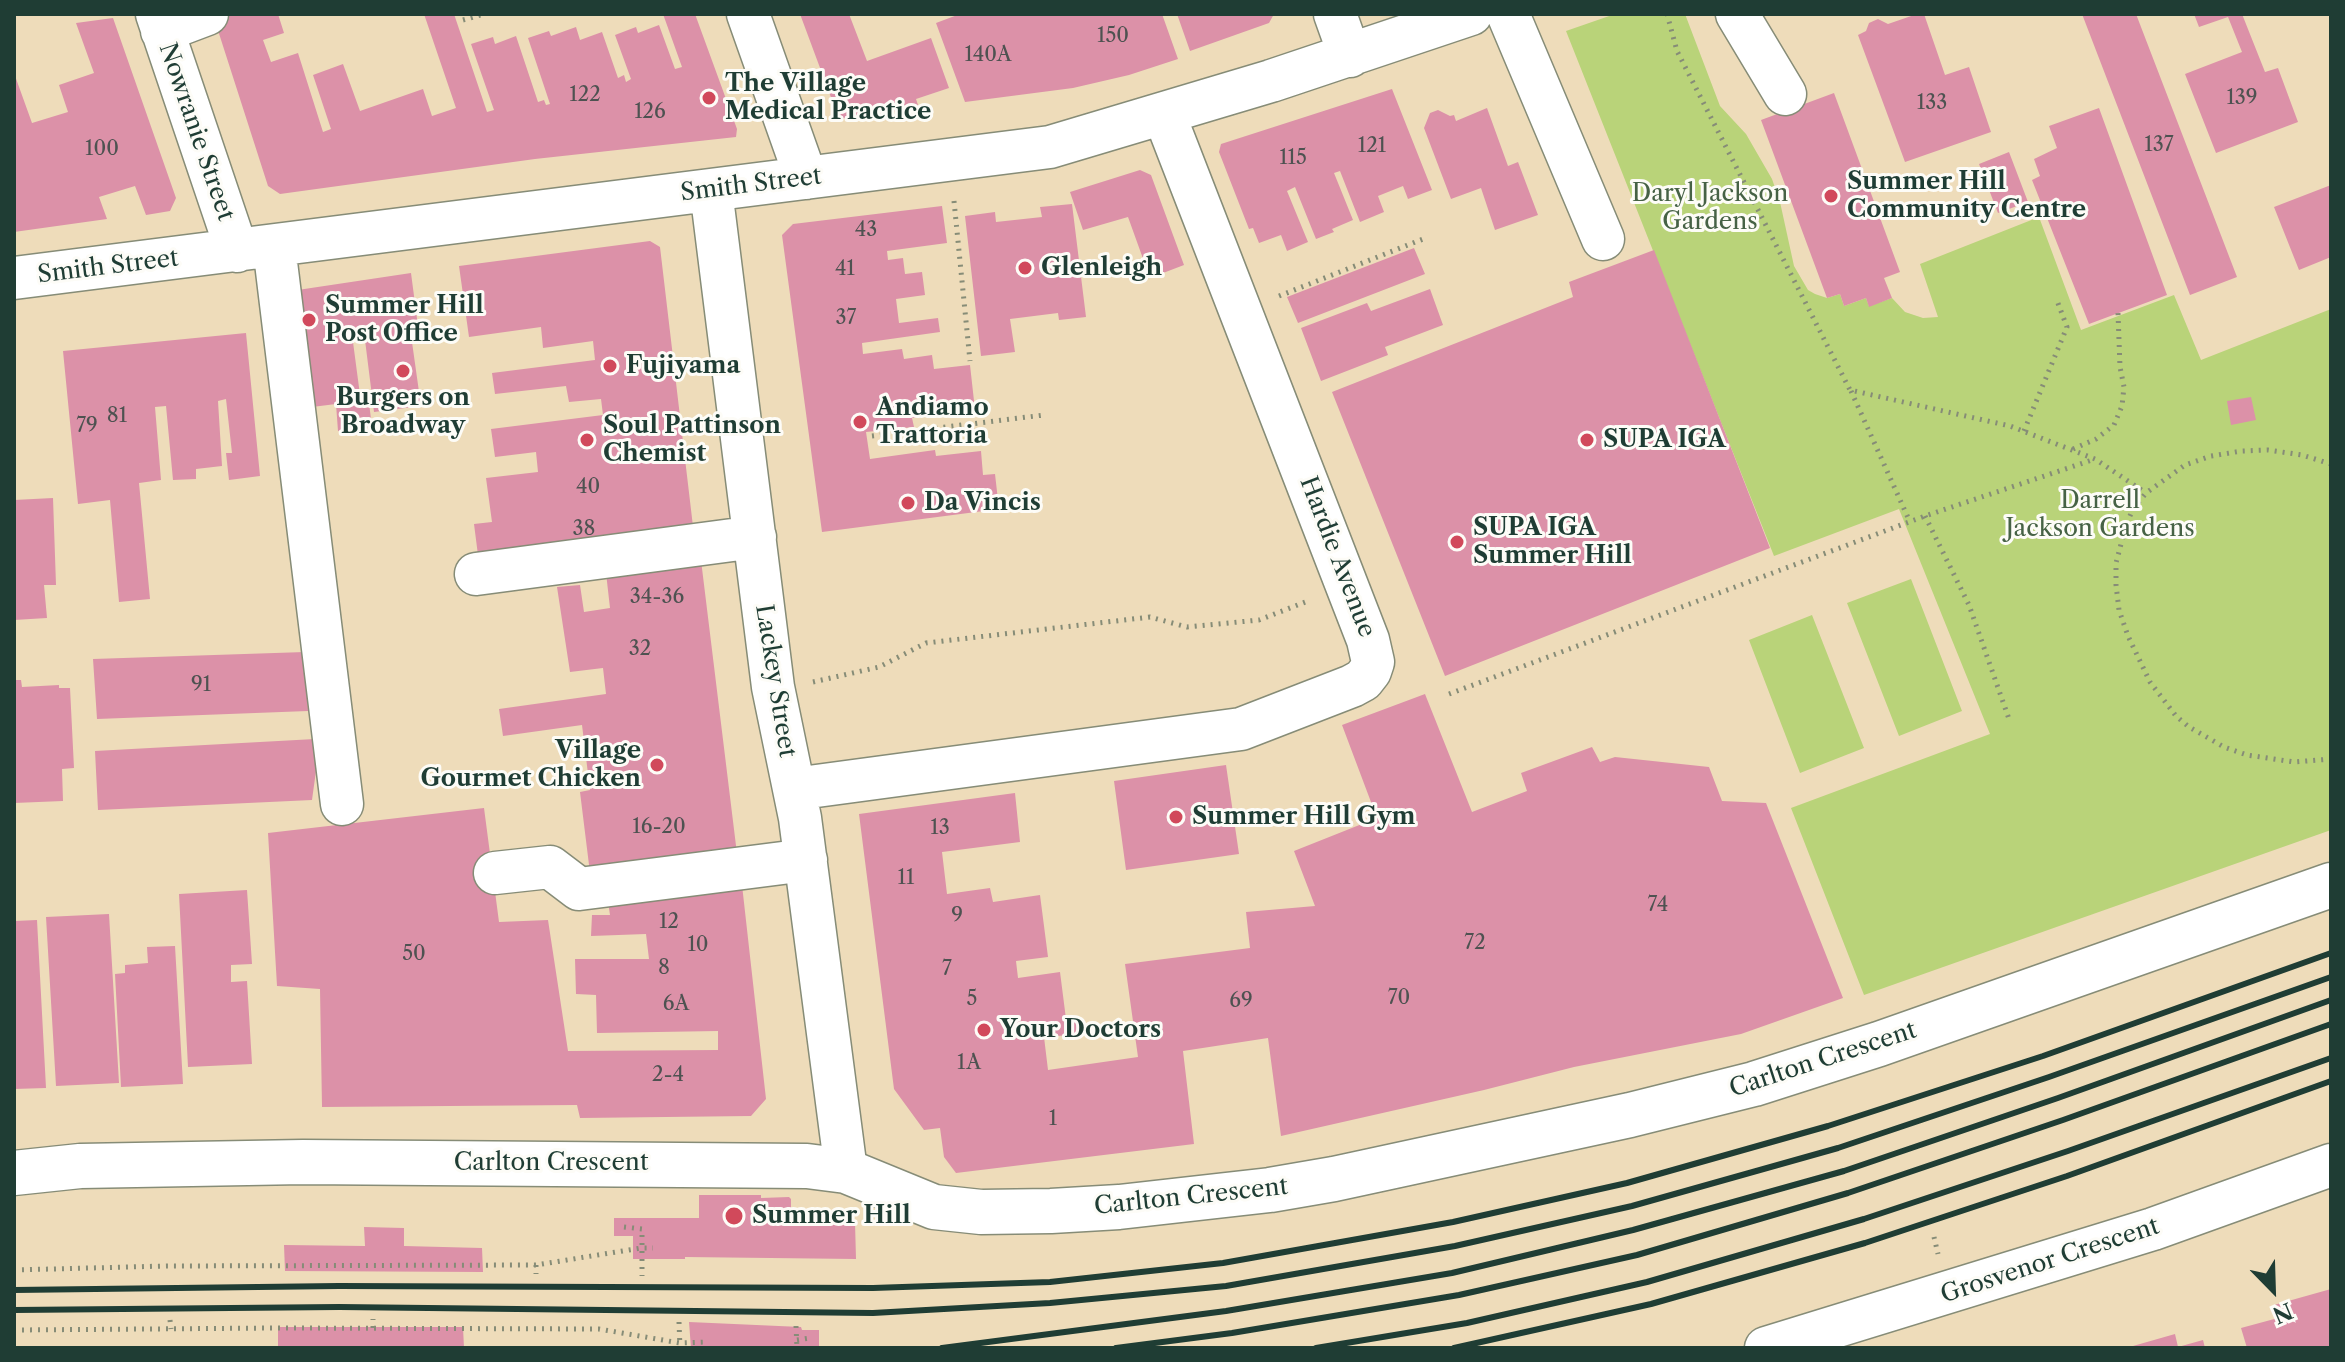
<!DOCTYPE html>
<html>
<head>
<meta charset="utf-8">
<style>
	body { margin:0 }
	#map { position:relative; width:2345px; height:1362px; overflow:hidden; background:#eedcba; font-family:"Libre Caslon Text",serif }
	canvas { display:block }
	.frame { position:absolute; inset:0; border:16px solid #1f3d34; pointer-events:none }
	.north { position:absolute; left:2233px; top:1250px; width:80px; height:80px; -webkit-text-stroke:6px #fdfcf7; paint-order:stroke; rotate:157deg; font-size:22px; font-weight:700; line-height:32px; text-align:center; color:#1f3d34 }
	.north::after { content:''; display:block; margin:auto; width:28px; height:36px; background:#1f3d34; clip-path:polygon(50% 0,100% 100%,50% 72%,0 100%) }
</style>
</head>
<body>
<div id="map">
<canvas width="2345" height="1362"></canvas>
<div class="frame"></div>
<div class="north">N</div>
</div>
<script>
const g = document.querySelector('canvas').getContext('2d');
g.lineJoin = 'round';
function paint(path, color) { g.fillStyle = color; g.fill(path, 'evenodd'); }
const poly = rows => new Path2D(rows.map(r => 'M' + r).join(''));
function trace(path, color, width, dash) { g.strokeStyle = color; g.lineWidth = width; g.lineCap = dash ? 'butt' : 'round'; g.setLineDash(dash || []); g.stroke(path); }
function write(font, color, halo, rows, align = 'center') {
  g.font = font + ' "Libre Caslon Text",serif'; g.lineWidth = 6; g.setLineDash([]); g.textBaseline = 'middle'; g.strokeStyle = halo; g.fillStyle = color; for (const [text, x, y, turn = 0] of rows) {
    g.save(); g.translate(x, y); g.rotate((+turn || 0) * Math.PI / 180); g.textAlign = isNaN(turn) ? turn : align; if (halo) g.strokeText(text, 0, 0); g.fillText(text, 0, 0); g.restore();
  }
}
paint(poly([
	[1615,14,1685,14,1720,106,1746,134,1772,179,1780,202,1794,266,1808,290,1815,294,1827,298,1840,294,1844,306,1866,298,1869,306,1892,298,1905,312,1923,318,1938,317,1920,264,2039,217,2081,330,2174,295,2201,360,2331,309,2331,830,1864,995,1791,808,1990,734,1899,509,1774,556,1566,31],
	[1911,579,1962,711,1899,736,1847,603],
	[1812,615,1864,748,1800,773,1749,640]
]), '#b9d379');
paint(poly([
	[224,14,278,14,284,33,263,40,271,62,298,53,323,132,331,129,313,75,343,64,360,111,423,89,432,116,456,108,424,14,454,14,487,112,494,110,471,44,493,37,495,44,516,36,538,102,544,100,546,105,550,104,528,38,549,31,551,36,576,27,580,40,602,32,618,78,624,75,626,82,631,79,615,35,636,27,638,33,659,25,675,69,682,67,663,14,695,14,737,129,736,137,535,159,280,194,268,186,214,18],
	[800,14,849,14,867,61,931,38,949,88,916,99,919,108,839,119],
	[960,14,1162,14,1178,59,1129,75,1073,88,965,102,936,23],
	[1177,14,1274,14,1269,23,1190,51],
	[1917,14,1924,14,1945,75,1969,67,1991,132,1905,162,1858,35,1866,31,1869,23,1878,19,1888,24],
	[2082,14,2136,14,2237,277,2190,295],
	[2194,14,2242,14,2265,72,2278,68,2298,122,2216,153,2185,74,2242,52,2228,17,2199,27],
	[113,18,176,198,170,211,146,215,135,186,99,197,107,219,14,232,14,73,32,123,68,112,59,85,94,73,76,23],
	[1392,89,1432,190,1408,199,1403,186,1378,196,1384,212,1360,222,1340,171,1334,173,1353,220,1332,229,1334,232,1316,239,1295,187,1287,191,1308,242,1287,251,1281,235,1259,243,1253,228,1249,229,1219,152,1221,144],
	[1834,93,1900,272,1884,278,1892,298,1869,307,1866,298,1844,306,1840,294,1827,298,1761,120],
	[1487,108,1508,166,1518,162,1538,215,1495,230,1481,188,1451,199,1424,128,1430,113,1438,110,1450,116,1454,115,1456,121],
	[2099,108,2167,295,2089,324,2032,180,2040,176,2034,159,2057,148,2049,126],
	[2009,152,2028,202,1998,213,1979,164],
	[1140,170,1151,175,1184,265,1150,278,1128,217,1083,230,1070,192],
	[2331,185,2331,257,2299,270,2274,207],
	[1072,204,1086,317,1059,320,1058,313,1010,319,1015,352,981,356,965,216,995,212,996,222,1042,217,1040,207],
	[942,206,947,243,887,251,888,260,903,258,905,274,922,272,925,295,896,299,899,323,938,318,940,332,862,343,863,354,902,349,904,359,932,355,934,369,970,365,975,410,912,418,914,427,866,432,870,459,935,450,936,456,981,451,983,475,995,474,999,509,822,532,782,235,793,224],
	[650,241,660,247,694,535,479,563,474,524,492,522,486,478,538,472,536,452,495,457,491,429,603,415,601,399,569,402,566,386,495,394,492,373,595,360,593,341,543,348,541,327,469,337,459,266],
	[1414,248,1425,274,1298,323,1287,297],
	[1654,250,1770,548,1445,676,1332,392,1573,297,1569,282],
	[411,273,419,334,411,335,421,406,374,412,365,340,353,342,360,395,368,395,372,427,338,431,336,404,312,407,291,291],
	[1430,289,1443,325,1385,347,1388,355,1321,381,1301,328,1367,303,1371,311],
	[246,333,260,476,229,480,226,453,232,453,226,399,218,401,222,466,196,469,196,479,173,480,166,406,155,407,161,480,139,483,150,599,119,602,110,500,78,504,63,351],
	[2251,397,2256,420,2231,425,2227,401],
	[53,498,56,585,44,585,47,618,14,620,14,500],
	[700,552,738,862,591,881,580,792,590,790,582,725,503,736,499,709,606,694,603,668,570,672,557,587,580,585,584,612,610,608,605,564],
	[305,652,308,711,97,719,93,659],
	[14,680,21,680,22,687,59,685,59,688,70,688,74,768,62,769,63,801,14,803],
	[1425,694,1472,812,1527,791,1521,773,1592,747,1600,762,1615,757,1709,767,1722,801,1766,803,1843,998,1741,1034,1574,1067,1484,1090,1281,1136,1268,1038,1183,1051,1194,1144,956,1173,944,1157,940,1128,924,1130,894,1089,859,814,1015,793,1020,842,942,852,947,894,990,888,993,902,1040,895,1048,957,1016,961,1018,978,1060,972,1066,1019,1081,1017,1083,1034,1044,1037,1048,1070,1138,1057,1125,964,1250,948,1246,912,1315,906,1294,851,1377,818,1342,725],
	[315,739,316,771,312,800,98,810,95,751],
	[1226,765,1239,854,1126,870,1114,781],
	[484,808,499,922,548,920,568,1051,718,1050,718,1031,597,1033,596,995,576,994,575,959,649,959,646,934,591,936,592,915,610,915,607,895,741,876,766,1099,751,1116,580,1118,577,1105,322,1107,320,989,277,986,268,833],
	[247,890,252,964,231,965,231,982,247,981,252,1064,188,1067,179,894],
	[109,914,119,1083,56,1086,46,917],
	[37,920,46,1088,14,1089,14,921],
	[175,946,183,1084,121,1087,115,974,125,973,125,965,148,963,147,947],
	[699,1195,761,1195,761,1198,789,1197,791,1199,791,1222,855,1222,856,1259,685,1257,685,1259,633,1259,633,1236,614,1236,614,1218,699,1218],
	[364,1227,404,1228,404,1246,482,1248,483,1272,285,1271,284,1245,365,1246],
	[2331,1289,2331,1348,2247,1348,2241,1328,2278,1318,2274,1305],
	[689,1322,801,1327,802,1330,819,1330,819,1346,803,1348,691,1348],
	[278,1327,463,1327,464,1348,278,1348],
	[2175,1334,2178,1347,2203,1340,2205,1348,2126,1348]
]), '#dc91a8');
const minor = poly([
	[157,14,237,251],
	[748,14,806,178],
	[1335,14,1350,56],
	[1508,14,1603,239],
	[1737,14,1785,94],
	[162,31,207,14],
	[711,190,773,687,800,818,846,1171],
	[274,246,342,804],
	[14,278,1050,147,1271,81,1471,14],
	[476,574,755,537],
	[794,789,1241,729,1352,686,1363,680,1370,671,1373,662,1368,640,1164,114],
	[495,873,550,867,579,889,806,860],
	[1766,1348,2153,1229,2331,1165]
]);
const major = poly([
	[14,1173,80,1166,303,1162,807,1166,846,1171,934,1207,981,1212,1051,1211,1119,1207,1270,1190,1334,1179,1630,1115,1754,1084,1879,1044,2331,885]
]);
trace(minor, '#868c77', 45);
trace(major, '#868c77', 47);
trace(poly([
	[1667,14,1677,51,1850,390,2010,426,2095,459,2146,493],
	[463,20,484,14],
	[954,201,970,361],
	[1279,296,1423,239],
	[1851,391,1910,522],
	[2024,431,2067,327,2056,298],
	[872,436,1044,415],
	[2073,449,2096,439,2114,425,2122,406,2124,387,2120,367,2118,313],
	[2331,464,2302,455,2268,450,2242,451,2211,456,2185,465,2146,493,2133,509,2126,525,2116,563,2116,585,2119,610,2128,636,2150,682,2176,716,2189,727,2224,747,2247,755,2294,762,2331,759],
	[1925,516,1969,605,2009,719],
	[813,682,879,667,926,643,1150,617,1187,627,1259,620,1308,601],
	[1449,694,1925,516,2095,459],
	[624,1227,642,1229,642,1276],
	[1934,1237,1938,1254],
	[536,1265,536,1274],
	[14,1270,166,1266,536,1265,641,1248,653,1248],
	[170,1320,171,1329],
	[679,1322,680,1348],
	[796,1326,797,1348],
	[373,1328,373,1319],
	[14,1330,278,1328,599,1329,680,1343,706,1342],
	[797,1340,810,1338]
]), '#868c77', 5, [2, 6]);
trace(minor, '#fff', 42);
trace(major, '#fff', 44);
trace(poly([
	[14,1290,339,1286,873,1288,1050,1282,1223,1263,1453,1222,1627,1183,1828,1126,2043,1056,2331,953],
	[14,1310,339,1307,873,1313,1050,1303,1226,1286,1455,1246,1632,1206,1838,1148,2049,1077,2331,977],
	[942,1348,1226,1311,1452,1273,1633,1230,1844,1171,2058,1098,2331,1000],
	[1116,1348,1232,1333,1459,1295,1637,1255,1848,1193,2063,1120,2331,1024],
	[1316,1348,1467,1323,1647,1282,1864,1219,2068,1151,2331,1058],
	[1454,1348,1651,1304,1865,1243,2067,1176,2331,1081]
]), '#1f3d34', 6);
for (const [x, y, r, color] of [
	[709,98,8,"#d1495b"],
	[1831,196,8,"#d1495b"],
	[1025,268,8,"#d1495b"],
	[309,320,8,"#d1495b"],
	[610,366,8,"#d1495b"],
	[403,371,8,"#d1495b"],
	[860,422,8,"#d1495b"],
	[587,440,8,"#d1495b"],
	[1587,440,8,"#d1495b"],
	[908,503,8,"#d1495b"],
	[1457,542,8,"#d1495b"],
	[657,765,8,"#d1495b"],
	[1176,817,8,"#d1495b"],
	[984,1030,8,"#d1495b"],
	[734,1216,10,"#d1495b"]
]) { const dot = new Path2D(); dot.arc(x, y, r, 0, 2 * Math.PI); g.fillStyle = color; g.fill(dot); trace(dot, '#fdfcf7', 3); }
write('20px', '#4e5251', null, [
	["150",1113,36],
	["140A",988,55],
	["122",585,95],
	["139",2242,98],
	["133",1932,103],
	["126",650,112],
	["137",2159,145],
	["121",1372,146],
	["100",102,149],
	["115",1293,158],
	["43",866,230],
	["41",845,269],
	["37",846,318],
	["81",117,416],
	["79",87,426],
	["40",588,487],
	["38",584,529],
	["34-36",657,597],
	["32",640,649],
	["91",201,685],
	["16-20",659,827],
	["13",940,828],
	["11",906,878],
	["74",1658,905],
	["9",957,916],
	["12",669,922],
	["72",1475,943],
	["10",698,945],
	["50",414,954],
	["8",664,968],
	["7",947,969],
	["70",1399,998],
	["5",972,999],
	["69",1241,1001],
	["6A",676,1004],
	["1A",969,1063],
	["2-4",668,1075],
	["1",1053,1119]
]);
write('bold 24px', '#1f3d34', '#fdfcf7', [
	["The Village",725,84],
	["Medical Practice",725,112],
	["Summer Hill",1847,182],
	["Community Centre",1847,210],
	["Glenleigh",1041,268],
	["Summer Hill",325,306],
	["Post Office",325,334],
	["Fujiyama",626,366],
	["Burgers on",403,398,"center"],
	["Broadway",403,426,"center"],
	["Andiamo",876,408],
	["Trattoria",876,436],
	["Soul Pattinson",603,426],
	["Chemist",603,454],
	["SUPA IGA",1603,440],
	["Da Vincis",924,503],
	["SUPA IGA",1473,528],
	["Summer Hill",1473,556],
	["Village",641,751,"right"],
	["Gourmet Chicken",641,779,"right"],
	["Summer Hill Gym",1192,817],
	["Your Doctors",1000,1030],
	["Summer Hill",752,1216]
], 'left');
write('24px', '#1f3d34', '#fdfcf7', [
	["Nowranie Street",196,132,71],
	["Smith Street",751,185,-7],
	["Smith Street",108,267,-7],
	["Hardie Avenue",1337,557,69],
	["Lackey Street",775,681,81],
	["Carlton Crescent",1823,1060,-18],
	["Carlton Crescent",551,1163],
	["Carlton Crescent",1191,1197,-6],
	["Grosvenor Crescent",2050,1261,-18]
]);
write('24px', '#466245', '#fdfcf7', [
	["Daryl Jackson",1710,194],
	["Gardens",1710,222],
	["Darrell",2100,501],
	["Jackson Gardens",2100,529]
]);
</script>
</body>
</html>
